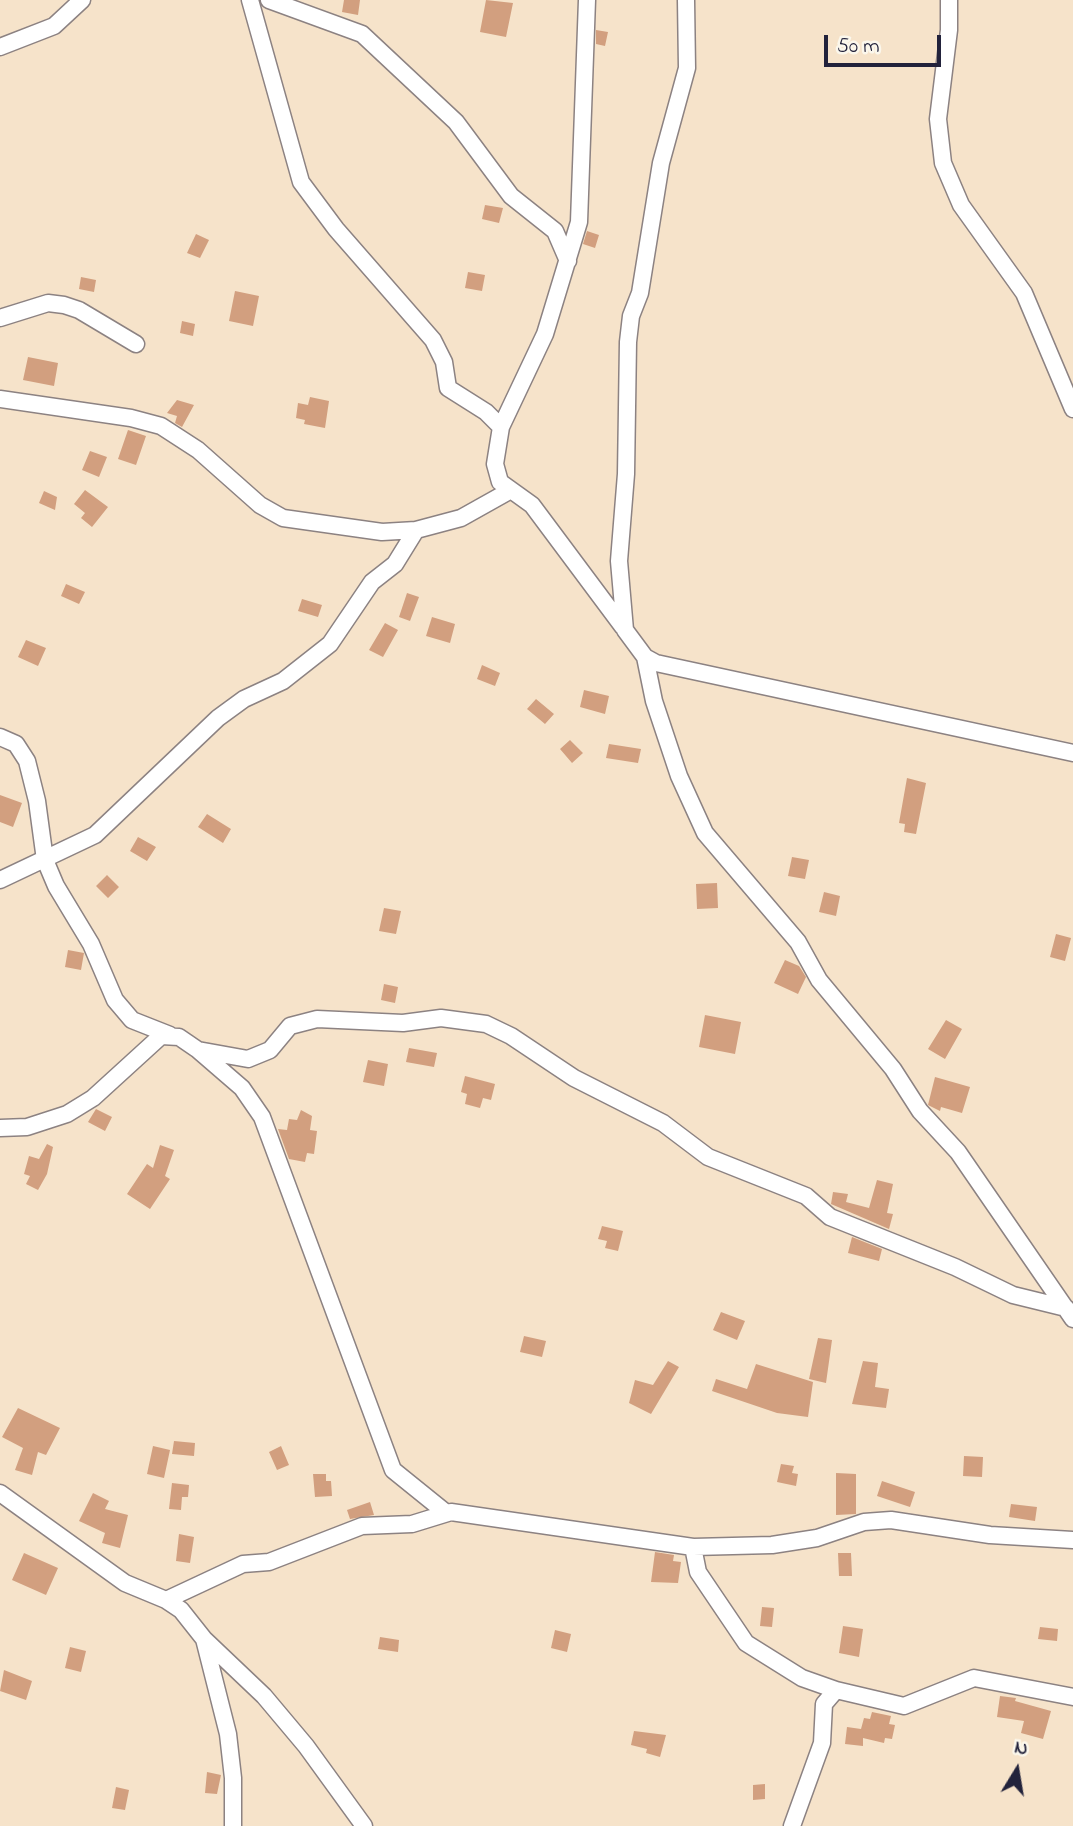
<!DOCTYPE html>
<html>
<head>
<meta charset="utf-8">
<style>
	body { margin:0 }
	#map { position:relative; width:1073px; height:1826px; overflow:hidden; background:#f6e3ca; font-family:"Indie Flower",sans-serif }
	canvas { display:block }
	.north { position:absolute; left:982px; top:1735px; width:70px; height:70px; -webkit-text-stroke:5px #fbf7ec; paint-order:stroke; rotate:11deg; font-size:19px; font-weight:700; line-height:28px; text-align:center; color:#22223b }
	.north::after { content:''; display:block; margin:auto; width:24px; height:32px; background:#22223b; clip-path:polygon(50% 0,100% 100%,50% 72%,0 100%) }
	.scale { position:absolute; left:824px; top:35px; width:117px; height:32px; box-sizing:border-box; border:4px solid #22223b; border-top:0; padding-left:9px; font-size:21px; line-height:24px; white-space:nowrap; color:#22223b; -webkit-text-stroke:5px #fbf7ec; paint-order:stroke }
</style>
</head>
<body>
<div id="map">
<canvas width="1073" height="1826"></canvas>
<div class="north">N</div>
<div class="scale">50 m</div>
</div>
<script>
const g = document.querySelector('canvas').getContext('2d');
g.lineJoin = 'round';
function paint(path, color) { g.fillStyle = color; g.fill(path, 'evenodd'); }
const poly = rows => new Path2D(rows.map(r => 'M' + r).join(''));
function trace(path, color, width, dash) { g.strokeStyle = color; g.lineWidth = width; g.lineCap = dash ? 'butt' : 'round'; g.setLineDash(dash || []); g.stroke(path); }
paint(poly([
	[344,0,360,0,358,15,342,12],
	[486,0,513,3,506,37,480,32],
	[596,30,608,32,605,46,596,44],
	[485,205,503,208,499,223,482,219],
	[587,231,599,235,595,248,583,244],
	[196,234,209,240,200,258,187,253],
	[468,272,485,275,482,291,465,288],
	[81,277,96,280,94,292,79,289],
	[235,291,259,296,253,326,229,321],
	[182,321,195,324,193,336,180,333],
	[28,357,58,363,54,386,23,380],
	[310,397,329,401,325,428,304,424,305,420,296,418,298,403,308,405],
	[177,400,194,405,182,427,175,423,177,416,167,413],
	[128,430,146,436,136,465,118,459],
	[90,451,107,457,99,477,82,470],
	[85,490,108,507,92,527,81,518,85,513,74,504],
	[44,491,57,497,55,510,39,503],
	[66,584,85,592,79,604,61,596],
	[407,593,419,597,410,621,399,617],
	[302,599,322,605,318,617,298,611],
	[432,617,455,624,450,643,426,636],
	[385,623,398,630,383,657,369,650],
	[26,640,46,648,38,666,18,657],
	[482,665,500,673,495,686,477,679],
	[584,690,609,696,605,714,580,707],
	[536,699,554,714,545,724,527,709],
	[570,740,583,753,572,763,560,749],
	[609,744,641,749,638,763,606,758],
	[907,778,926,783,916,834,904,832,905,824,899,823],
	[0,795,22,803,13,827,0,822],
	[207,814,231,829,223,843,198,827],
	[138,837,156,847,147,861,130,851],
	[792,857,809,860,805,879,788,876],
	[107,875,119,887,108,898,96,886],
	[717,883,718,908,697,909,696,884],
	[824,892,840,896,836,916,819,912],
	[384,908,401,911,396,934,379,931],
	[1056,934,1071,938,1065,961,1050,957],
	[68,950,84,953,81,970,65,967],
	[785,960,799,966,806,977,798,994,774,983],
	[384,984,398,987,395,1003,381,1000],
	[705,1015,741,1022,735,1054,699,1047],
	[946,1020,962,1029,945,1059,928,1049],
	[409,1048,437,1053,434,1067,406,1062],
	[368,1060,388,1064,384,1086,363,1082],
	[465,1076,495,1084,491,1100,483,1098,480,1108,465,1104,467,1094,461,1092],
	[935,1077,970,1087,962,1113,941,1107,940,1111,928,1105],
	[96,1109,112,1117,105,1131,88,1122],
	[301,1110,312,1116,310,1130,317,1131,314,1154,307,1153,305,1162,289,1159,278,1129,287,1130,289,1119,297,1120],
	[47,1144,53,1147,47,1174,38,1190,26,1184,30,1176,24,1174,29,1156,39,1159],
	[160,1145,174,1150,165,1176,170,1179,150,1209,127,1194,147,1164,153,1168],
	[877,1180,893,1184,887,1213,893,1214,889,1229,831,1204,833,1192,848,1194,846,1202,869,1208],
	[602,1226,623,1231,618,1251,605,1248,607,1241,598,1239],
	[852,1237,882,1249,879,1261,848,1253],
	[721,1312,745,1321,737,1340,713,1330],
	[524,1336,546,1341,542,1357,520,1352],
	[818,1338,832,1340,826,1383,809,1379],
	[668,1361,679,1367,651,1414,629,1403,635,1380,653,1385],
	[863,1361,878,1363,875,1387,889,1389,886,1408,852,1404],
	[756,1364,813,1382,808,1417,777,1413,712,1391,716,1379,747,1389],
	[18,1408,60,1428,46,1455,38,1452,32,1475,15,1470,23,1448,2,1437],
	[174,1441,195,1443,194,1456,172,1454],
	[153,1446,170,1450,164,1478,147,1474],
	[281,1446,289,1465,277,1470,269,1452],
	[964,1456,983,1457,982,1477,963,1476],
	[781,1464,794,1466,792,1473,798,1474,796,1486,777,1482],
	[836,1473,856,1474,856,1514,836,1515],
	[313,1474,326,1474,326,1481,331,1481,332,1496,315,1497],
	[882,1481,915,1492,910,1507,877,1496],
	[172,1483,189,1485,188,1497,182,1497,181,1510,169,1509],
	[93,1493,109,1501,105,1509,128,1515,120,1548,102,1543,105,1533,79,1521],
	[370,1502,374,1515,350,1519,347,1510],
	[1011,1504,1037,1507,1035,1521,1009,1517],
	[179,1534,194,1537,190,1563,176,1561],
	[655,1552,674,1555,673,1561,681,1562,678,1583,651,1582],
	[24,1553,58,1568,46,1595,12,1580],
	[838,1553,851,1553,852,1576,839,1576],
	[762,1607,774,1608,772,1627,760,1626],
	[843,1626,863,1629,859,1657,839,1653],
	[1040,1627,1058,1629,1057,1641,1038,1639],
	[555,1630,571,1634,567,1652,551,1648],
	[380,1637,399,1640,398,1652,378,1649],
	[70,1647,86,1651,81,1672,65,1668],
	[4,1670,32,1681,26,1700,0,1691],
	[1000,1696,1016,1698,1015,1701,1051,1711,1043,1739,1021,1733,1024,1721,997,1717],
	[872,1712,891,1716,889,1724,895,1725,892,1739,885,1738,884,1743,863,1738,863,1746,845,1744,847,1727,861,1729,864,1718,870,1719],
	[634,1731,666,1735,660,1757,646,1753,647,1749,631,1745],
	[207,1772,221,1775,217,1794,205,1793],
	[765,1784,765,1799,753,1800,753,1785],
	[116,1787,129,1790,125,1810,112,1808]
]), '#d29f7f');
const street = poly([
	[250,0,301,182,336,229,433,340,444,362,448,388,486,412,501,427],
	[269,0,362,34,456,122,511,196,555,231,568,261],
	[587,0,579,222,545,334,501,427,495,464,500,482,532,505,623,627],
	[686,0,687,68,661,163,640,293,631,316,628,342,626,474,619,561,625,630,645,657,656,663,1073,753],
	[949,0,949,30,938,119,943,163,961,205,1024,293,1073,409],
	[0,47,54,26,82,0],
	[0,318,48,303,64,305,79,310,136,344],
	[0,399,131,418,161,426,198,450,260,505,283,518,382,532,416,530],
	[645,657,654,701,679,776,705,833,798,942,819,980,893,1069,920,1111,958,1152,1073,1319],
	[0,737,16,744,27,761,37,801,45,860,56,886,91,944,115,1000,132,1020,170,1035],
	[0,880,95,835,218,718,244,699,283,681,330,644,372,582,395,564,416,530,461,518,511,490],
	[198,1050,248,1059,270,1050,290,1026,317,1019,403,1023,441,1018,486,1024,511,1036,574,1078,663,1123,708,1157,806,1196,830,1217,955,1267,1013,1295,1066,1308],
	[0,1128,27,1127,67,1114,93,1098,161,1036,179,1037,198,1050,242,1088,262,1117,393,1470,445,1512],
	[0,1493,125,1583,166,1600,181,1610,204,1639,264,1696,306,1746,364,1826],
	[693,1547,698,1572,746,1643,802,1678,836,1690],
	[166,1600,243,1564,269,1562,362,1526,412,1524,451,1512,693,1547,772,1545,817,1538,864,1522,891,1520,990,1535,1073,1540],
	[204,1639,228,1734,233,1778,233,1826],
	[792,1826,822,1743,824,1704,836,1690,904,1706,974,1678,1073,1697]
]);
trace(street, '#8c8282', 19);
trace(street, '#fff', 16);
</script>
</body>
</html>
